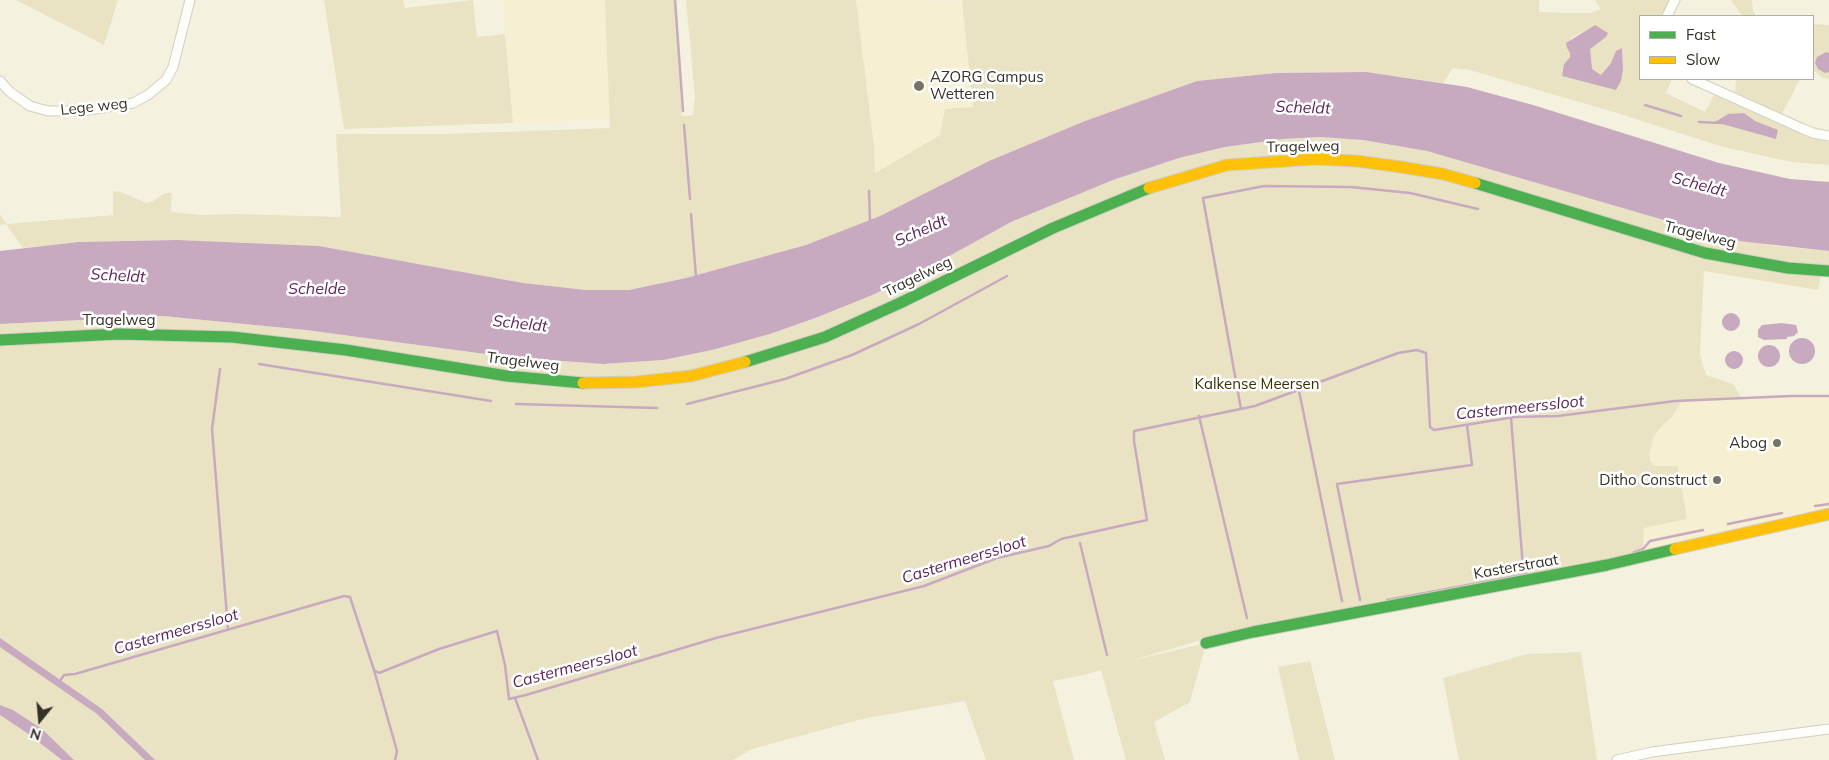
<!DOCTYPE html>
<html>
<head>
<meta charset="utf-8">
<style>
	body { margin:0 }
	#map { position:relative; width:1829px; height:760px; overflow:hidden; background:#f4f1df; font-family:Mulish,sans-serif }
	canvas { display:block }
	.legend { position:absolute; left:1639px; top:15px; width:175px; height:65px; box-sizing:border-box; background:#fff; border:1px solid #aeada8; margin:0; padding:6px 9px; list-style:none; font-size:15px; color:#343125 }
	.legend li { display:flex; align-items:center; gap:10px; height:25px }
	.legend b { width:25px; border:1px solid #aeada8 }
	.north { position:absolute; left:15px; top:695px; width:50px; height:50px; -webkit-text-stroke:4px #fff; paint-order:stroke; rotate:197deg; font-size:14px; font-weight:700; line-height:20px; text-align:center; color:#343125 }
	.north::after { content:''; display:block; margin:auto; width:18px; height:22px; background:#343125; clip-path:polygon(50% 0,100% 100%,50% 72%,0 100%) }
</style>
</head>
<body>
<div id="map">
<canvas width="1829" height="760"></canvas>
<ul class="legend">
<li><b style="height:6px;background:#4caf50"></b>Fast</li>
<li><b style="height:6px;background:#ffc107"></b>Slow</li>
</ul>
<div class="north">N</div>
</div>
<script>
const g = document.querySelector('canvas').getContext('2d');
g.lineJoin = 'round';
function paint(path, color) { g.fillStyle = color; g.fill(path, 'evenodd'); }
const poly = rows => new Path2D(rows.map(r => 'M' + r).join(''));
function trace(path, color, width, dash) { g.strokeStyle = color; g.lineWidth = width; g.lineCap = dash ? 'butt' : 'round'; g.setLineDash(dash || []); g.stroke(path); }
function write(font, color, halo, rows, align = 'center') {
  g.font = font + ' Mulish,sans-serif'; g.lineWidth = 5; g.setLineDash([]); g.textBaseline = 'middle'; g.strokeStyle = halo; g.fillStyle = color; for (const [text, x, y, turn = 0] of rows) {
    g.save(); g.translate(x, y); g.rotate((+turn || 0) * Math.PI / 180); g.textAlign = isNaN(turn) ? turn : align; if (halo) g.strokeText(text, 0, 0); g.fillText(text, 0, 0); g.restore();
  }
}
paint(poly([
	[503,0,605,0,610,119,513,123],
	[856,0,962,1,973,107,940,135,875,173,874,146],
	[1829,396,1829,514,1646,555,1644,528,1687,519,1650,461,1649,455,1654,436,1662,426,1671,418,1682,401,1741,397]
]), '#f6efd1');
paint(poly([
	[16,0,118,0,104,45],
	[324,0,403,0,405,8,473,0,477,37,505,34,513,123,344,129],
	[605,0,675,0,682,116,693,115,695,97,686,0,856,0,874,146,875,173,940,135,945,109,973,107,962,0,1539,0,1539,12,1575,13,1591,13,1601,9,1595,0,1671,0,1663,16,1640,16,1640,79,1672,79,1666,93,1705,112,1714,95,1811,138,1829,142,1829,165,1792,162,1723,147,1617,113,1470,70,1453,68,1443,83,1366,72,1276,73,1197,81,1085,121,989,161,880,216,806,245,686,278,629,290,586,290,523,283,319,246,177,240,78,242,23,248,6,224,0,225,0,214,6,224,113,215,113,191,121,192,146,203,153,201,165,193,172,193,171,212,201,215,238,214,341,217,336,134,444,134,610,128],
	[1595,25,1606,37,1589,48,1591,69,1601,75,1611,63,1614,56,1622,49,1623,70,1621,81,1564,64,1570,57,1571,38],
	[1731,0,1752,0,1753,11,1756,16,1742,16],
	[1813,24,1829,25,1829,79,1823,78,1813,70],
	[1736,79,1800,79,1782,114,1735,92],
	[1320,137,1363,140,1427,151,1705,232,1776,246,1829,251,1829,265,1823,266,1818,290,1704,271,1700,355,1706,375,1733,384,1741,397,1682,401,1671,418,1662,426,1654,436,1649,455,1650,461,1654,466,1678,466,1687,519,1644,528,1643,549,1628,555,1359,605,1306,618,1205,639,1130,661,1206,643,1190,702,1154,722,1165,760,1126,760,1101,670,1084,675,1053,681,1074,760,986,760,965,701,862,719,752,749,733,760,0,760,0,324,163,316,306,330,508,357,603,364,663,360,712,350,770,334,818,317,870,296,913,276,1011,222,1113,180,1179,158,1225,147,1283,139],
	[1581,652,1597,760,1459,760,1443,678,1527,654],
	[1310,661,1335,760,1299,760,1278,667]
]), '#e9e3c4');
paint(poly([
	[1595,25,1608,33,1606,37,1590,49,1592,69,1601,75,1611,63,1616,51,1622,48,1623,70,1621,81,1616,90,1562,76,1564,64,1570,57,1570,53,1567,48,1566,43],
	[1826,52,1829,53,1829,72,1825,73,1818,69,1815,63,1817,57],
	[1366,72,1467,87,1533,105,1719,163,1790,179,1829,182,1829,251,1739,241,1705,232,1427,151,1363,140,1320,137,1283,139,1225,147,1179,158,1113,180,1011,222,913,276,870,296,818,317,770,334,712,350,663,360,603,364,508,357,306,330,163,316,0,324,0,251,78,242,177,240,319,246,523,283,586,290,629,290,686,278,806,245,880,216,989,161,1085,121,1197,81,1276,73],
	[1744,113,1755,121,1778,130,1776,139,1715,122,1728,114],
	'1722 322a9 9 0 1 1 18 0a9 9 0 1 1-18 0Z',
	[1782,323,1796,325,1798,332,1794,336,1787,337,1787,339,1764,340,1758,337,1758,330,1762,325],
	'1789 351a13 13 0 1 1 26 0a13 13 0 1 1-26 0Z',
	'1758 356a11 11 0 1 1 22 0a11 11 0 1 1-22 0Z',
	'1725 360a9 9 0 1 1 18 0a9 9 0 1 1-18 0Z',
	[0,638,102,709,155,760,145,760,97,714,0,647],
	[0,705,13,710,42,729,74,760,62,760,27,733,0,715]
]), '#c7a9c0');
trace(poly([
	[675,0,683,111],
	[1645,105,1681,116],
	[1699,122,1720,123],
	[684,125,690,199],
	[869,191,870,222],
	[691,214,696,277],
	[259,364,491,401],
	[220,369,212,429,228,629],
	[1299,391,1342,601],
	[516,404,657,408],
	[687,404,785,379,852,355,919,324,1007,276],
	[1241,409,1203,198,1264,186,1351,187,1410,193,1478,209],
	[1199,416,1247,618],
	[1511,418,1523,567],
	[1815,506,1829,504],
	[1728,524,1782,513],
	[1080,543,1107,655],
	[1633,553,1643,549,1650,541,1703,530],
	[1360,600,1337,484,1472,465,1467,425],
	[1387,600,1527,574],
	[374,670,397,751,395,760],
	[60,681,64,675,75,674,344,596,350,597,374,670,379,673,439,649,497,631,505,665,509,699,526,695,716,638,924,586,997,558,1049,546,1061,539,1147,520,1134,441,1134,431,1255,406,1398,353,1417,350,1426,353,1430,427,1434,430,1515,417,1558,416,1675,401,1791,396,1829,396],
	[515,698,538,760]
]), '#c7a9c0', 2.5);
const street = poly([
	[1667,16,1675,0],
	[1692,79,1801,128,1813,133,1829,136],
	[0,81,10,92,30,106,48,111,83,111,133,103,148,95,166,80,173,67,190,0],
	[1617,760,1652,752,1829,729]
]);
const fast = poly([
	[1475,183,1705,253,1788,268,1829,271],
	[0,340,119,334,232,337,346,350,507,376,583,383],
	[745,362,825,337,900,303,1053,228,1149,188],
	[1206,643,1253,632,1607,565,1675,549]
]);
const slow = poly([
	[1149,188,1227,165,1316,159,1357,161,1401,167,1443,174,1475,183],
	[583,383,636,382,691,376,745,362],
	[1675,549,1829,514]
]);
trace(street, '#d1cfc1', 11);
trace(fast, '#d1cfc1', 13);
trace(slow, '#d1cfc1', 13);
trace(street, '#fdfdfa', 9);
trace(fast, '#4caf50', 11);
trace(slow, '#ffc107', 11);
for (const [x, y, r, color] of [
	[919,86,6,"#777466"],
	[1777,443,5,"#777466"],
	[1717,480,5,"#777466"]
]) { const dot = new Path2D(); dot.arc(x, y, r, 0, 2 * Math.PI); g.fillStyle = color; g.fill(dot); trace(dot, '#fff', 2); }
write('15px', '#343125', '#fff', [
	["AZORG Campus",930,77,"left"],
	["Wetteren",930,94,"left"],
	["Abog",1767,443],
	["Ditho Construct",1707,480]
], 'right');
write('15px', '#343125', '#fff', [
	["Lege weg",94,107,-6],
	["Tragelweg",1303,147,-1],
	["Tragelweg",1700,235,14],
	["Tragelweg",918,277,-26],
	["Tragelweg",119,320],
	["Tragelweg",523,362,7],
	["Kasterstraat",1516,567,-10]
]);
write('15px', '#382f00', '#fff', [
	["Kalkense Meersen",1257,384]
]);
write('italic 16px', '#5b265a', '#fff', [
	["Scheldt",1303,108,2],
	["Scheldt",1699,185,15],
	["Scheldt",921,231,-24],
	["Scheldt",118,276,3],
	["Schelde",317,289],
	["Scheldt",520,324,6],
	["Castermeerssloot",1520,408,-6],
	["Castermeerssloot",964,560,-17],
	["Castermeerssloot",176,632,-16],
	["Castermeerssloot",575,667,-15]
]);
</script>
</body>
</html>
